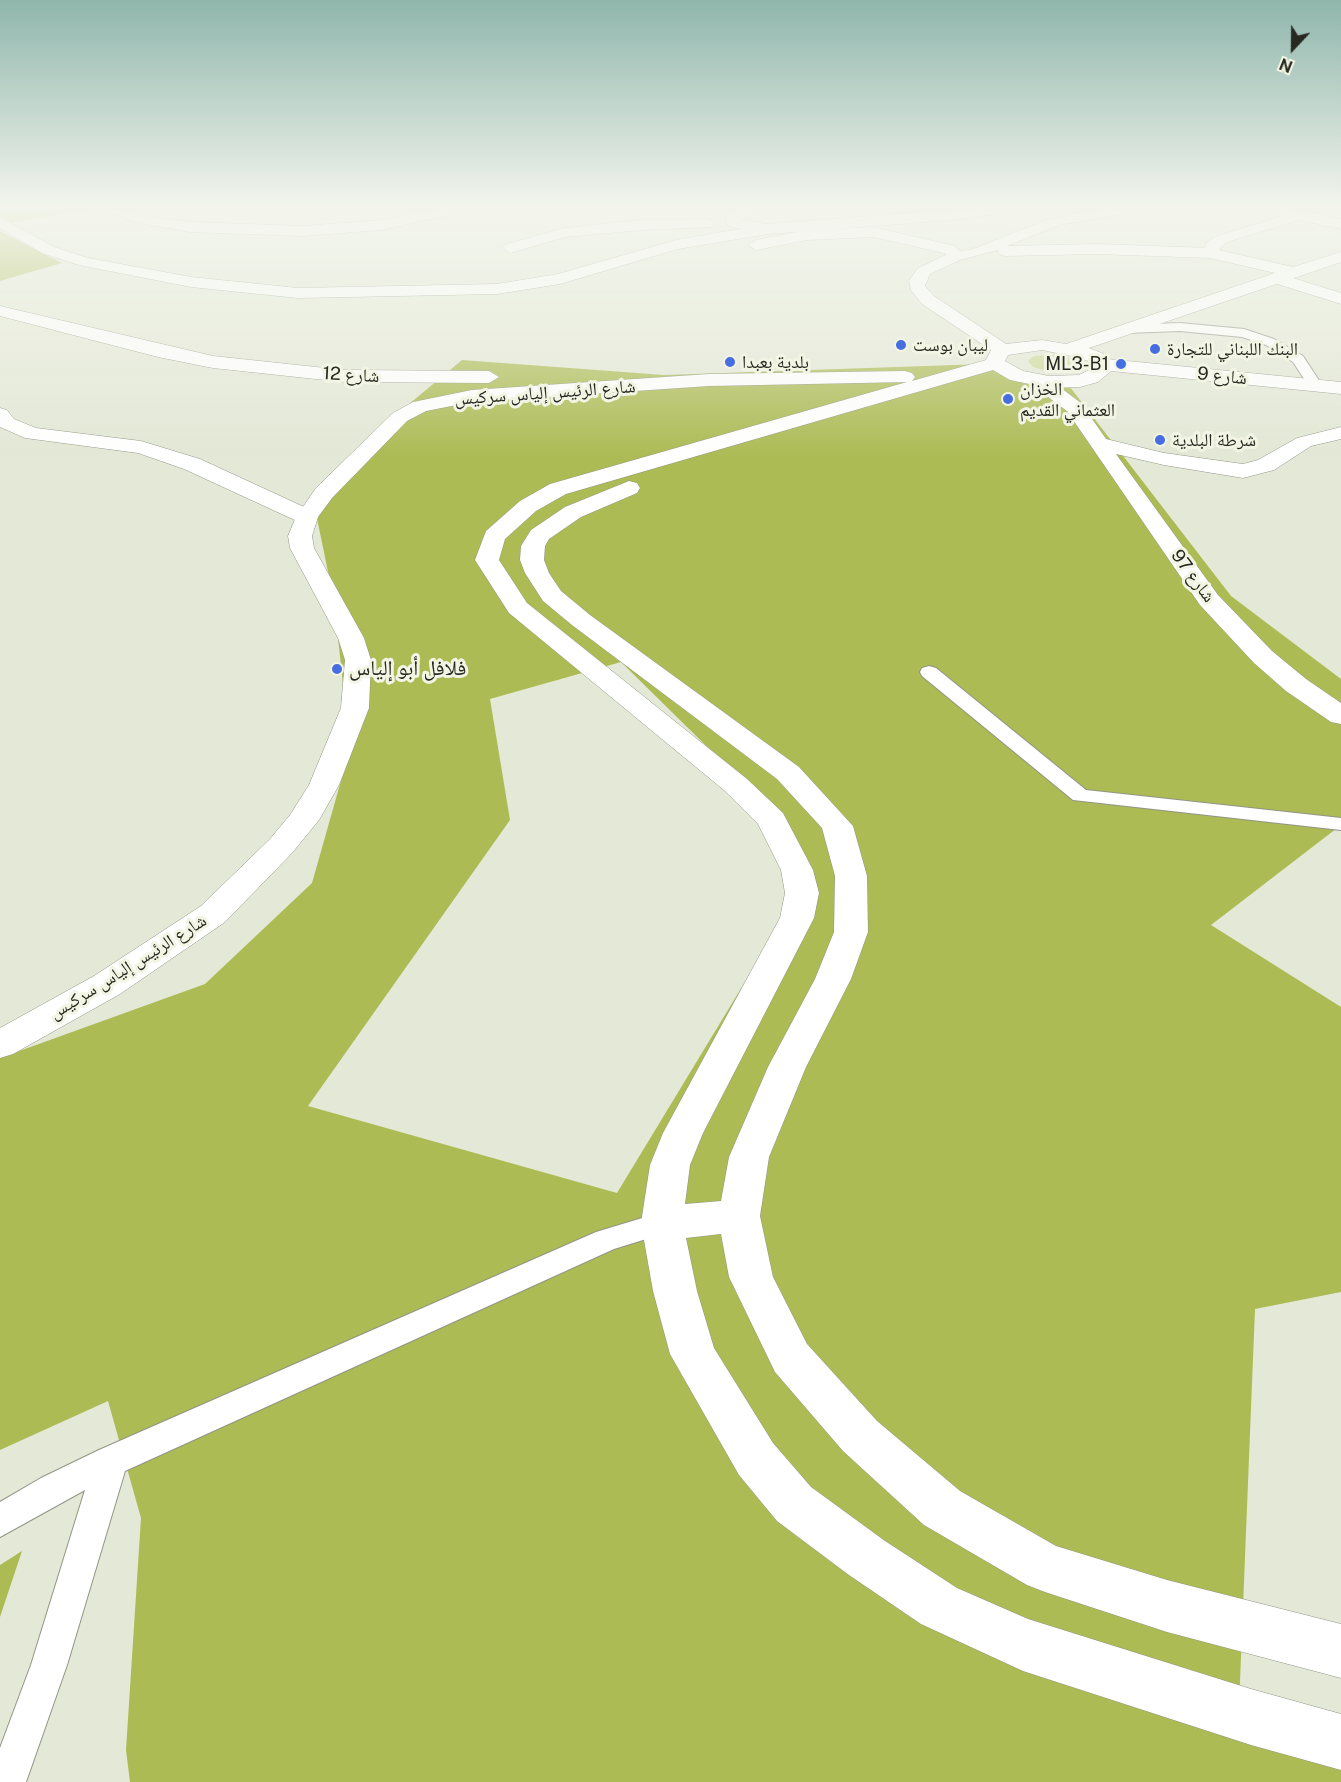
<!DOCTYPE html>
<html>
<head>
<meta charset="utf-8">
<style>
	body { margin:0 }
	#map { position:relative; width:1341px; height:1782px; overflow:hidden; background:#e4e8d6; font-family:"Public Sans",sans-serif }
	canvas { display:block }
	.north { position:absolute; left:1263px; top:18px; width:60px; height:60px; -webkit-text-stroke:4px #f2f5e3; paint-order:stroke; rotate:202deg; font-size:16px; font-weight:700; line-height:24px; text-align:center; color:#272821 }
	.north::after { content:''; display:block; margin:auto; width:21px; height:27px; background:#272821; clip-path:polygon(50% 0,100% 100%,50% 72%,0 100%) }
</style>
</head>
<body>
<div id="map">
<canvas width="1341" height="1782"></canvas>
<div class="north">N</div>
</div>
<script>
const g = document.querySelector('canvas').getContext('2d');
g.lineJoin = 'round';
function paint(path, color) { g.fillStyle = color; g.fill(path, 'evenodd'); }
const poly = rows => new Path2D(rows.map(r => 'M' + r).join(''));
function trace(path, color, width, dash) { g.strokeStyle = color; g.lineWidth = width; g.lineCap = dash ? 'butt' : 'round'; g.setLineDash(dash || []); g.stroke(path); }
function write(font, color, halo, rows, align = 'center') {
  g.font = font + ' "Public Sans","Noto Naskh Arabic",sans-serif'; g.lineWidth = 6; g.setLineDash([]); g.textBaseline = 'middle'; g.strokeStyle = halo; g.fillStyle = color; for (const [text, x, y, turn = 0] of rows) {
    g.save(); g.translate(x, y); g.rotate((+turn || 0) * Math.PI / 180); g.textAlign = isNaN(turn) ? turn : align; if (halo) g.strokeText(text, 0, 0); g.fillText(text, 0, 0); g.restore();
  }
}
paint(poly([
	[1055,355,1069,358,1076,365,1064,371,1047,371,1033,367,1028,361,1034,356]
]), '#ccd896');
paint(poly([
	[0,208,85,208,87,210,0,224],
	[0,231,62,263,0,281],
	[462,360,664,375,984,364,1070,387,1231,596,1341,679,1341,825,1211,925,1341,1007,1341,1292,1255,1309,1239,1706,1341,1744,1341,1782,130,1782,126,1750,141,1518,108,1401,0,1450,0,1058,205,984,312,883,350,749,334,601,312,494,403,409],
	[621,662,752,791,796,891,788,911,617,1193,308,1106,510,820,490,699],
	[22,1551,0,1617,0,1565]
]), '#acbb54');
const lane = poly([
	[1180,323,1244,329,1274,339,1303,356,1322,385,1315,389,1310,388,1293,362,1266,345,1242,337,1180,331,1125,333,1119,329,1125,325,1180,323],
	[929,666,936,668,1086,790,1341,818,1341,830,1073,800,922,676,920,672,922,668,929,666],
	[662,1212,672,1215,676,1223,672,1231,614,1249,125,1471,67,1665,26,1782,0,1782,0,1748,31,1665,85,1490,0,1537,0,1502,41,1478,99,1450,596,1232,662,1212]
]);
const street = poly([
	[97,208,120,208,140,215,191,222,302,226,382,220,439,208,469,208,462,212,382,230,302,236,191,232,138,223,97,208],
	[1274,208,1291,208,1341,219,1341,229,1299,220,1227,242,1221,247,1216,256,1210,258,1202,253,1208,241,1217,236,1282,216,1274,208],
	[0,217,54,247,88,258,191,277,298,288,497,284,558,274,676,240,768,224,776,229,768,234,678,249,560,284,497,294,298,298,191,287,79,265,42,253,0,228,0,217],
	[707,219,712,221,715,224,712,227,642,230,565,237,510,253,502,248,504,245,564,228,642,220,707,219],
	[873,227,955,246,964,256,956,261,944,253,873,237,807,240,756,250,748,245,756,240,807,230,873,227],
	[1277,273,1341,293,1341,304,1271,282,1269,278,1271,274,1277,273],
	[1039,375,1046,377,1081,403,1106,439,1164,453,1243,464,1258,460,1297,438,1341,427,1341,439,1311,446,1274,470,1243,478,1164,465,1116,454,1218,595,1272,651,1306,679,1341,703,1341,724,1331,722,1286,691,1254,663,1200,605,1067,411,1032,385,1029,381,1032,377,1039,375],
	[0,408,7,410,14,419,36,428,141,441,200,459,315,512,318,517,315,522,299,522,184,469,138,453,25,438,0,427,0,408]
]);
const secondary = poly([
	[738,208,765,208,741,220,768,224,975,208,1016,208,1009,212,953,220,768,234,728,226,725,220,738,208],
	[1102,208,1143,208,1136,212,1059,225,1007,246,1097,244,1210,248,1293,267,1341,252,1341,262,1089,348,1104,354,1107,359,1341,382,1341,394,1111,371,1098,382,1080,387,1049,388,1010,380,993,370,566,494,536,511,505,539,499,560,527,603,747,779,783,813,813,870,819,893,814,918,703,1133,690,1165,685,1204,721,1201,729,1157,768,1067,815,979,834,932,835,876,822,828,777,779,572,625,543,601,525,573,520,560,521,546,531,530,565,507,629,481,637,483,640,488,637,493,581,517,549,539,545,546,544,560,549,573,561,591,590,615,799,767,853,826,867,876,868,932,851,979,806,1067,769,1157,760,1216,773,1277,807,1344,877,1421,960,1491,1056,1546,1167,1580,1341,1624,1341,1678,1167,1632,1045,1592,1027,1585,924,1525,843,1451,775,1372,729,1277,721,1234,686,1238,697,1291,714,1348,773,1443,811,1487,885,1541,957,1588,1028,1619,1251,1689,1341,1714,1341,1770,1251,1745,1023,1671,921,1624,849,1575,777,1521,739,1475,670,1354,653,1291,641,1223,650,1165,663,1133,780,918,785,893,781,870,758,824,725,791,509,613,475,560,486,531,520,501,550,484,907,382,709,386,472,402,426,411,407,421,332,498,318,517,312,536,314,548,364,638,371,660,369,708,339,785,319,820,292,853,225,922,120,994,13,1054,0,1058,0,1028,94,976,201,906,270,839,290,815,309,785,341,708,345,660,338,638,290,548,288,536,296,517,316,488,393,413,413,402,472,390,709,374,905,371,912,373,915,377,912,381,986,360,991,350,922,304,911,290,909,281,918,268,950,253,973,249,1049,219,1102,208],
	[998,250,999,254,1005,256,1097,254,1210,258,1275,273,1066,344,1042,340,1006,344,934,296,925,286,930,274,960,260,998,250],
	[1042,350,1081,358,1090,362,1093,368,1079,375,1049,376,1023,371,1005,361,1008,355,1042,350],
	[0,306,213,356,344,370,489,371,499,377,489,383,344,382,213,368,158,357,0,316,0,306]
]);
trace(lane, '#919584', 2);
trace(street, '#919584', 1);
trace(secondary, '#919584', 1);
paint(lane, '#fff');
paint(street, '#fff');
paint(secondary, '#fff');
const sky = g.createLinearGradient(0, 0, 0, 458);
sky.addColorStop(0, '#8fb6ac');
sky.addColorStop(0.45, '#f3f5ed');
sky.addColorStop(1, '#f3f5ed00');
g.fillStyle = sky;
g.fillRect(0, 0, 1341, 458);
for (const [x, y, r, color] of [
	[901,345,6,"#466ee0"],
	[1155,349,6,"#466ee0"],
	[730,362,6,"#466ee0"],
	[1121,364,6,"#466ee0"],
	[1008,399,6,"#466ee0"],
	[1160,440,6,"#466ee0"],
	[337,669,6,"#466ee0"]
]) { const dot = new Path2D(); dot.arc(x, y, r, 0, 2 * Math.PI); g.fillStyle = color; g.fill(dot); trace(dot, '#f2f5e3', 2); }
write('18px', '#272821', '#f2f5e3', [
	["ليبان بوست",913,345],
	["البنك اللبناني للتجارة",1167,349],
	["بلدية بعبدا",742,362],
	["ML3-B1",1109,364,"right"],
	["الخزان",1020,389],
	["العثماني القديم",1020,410],
	["شرطة البلدية",1172,440]
], 'left');
write('18px', '#272821', '#f2f5e3', [
	["شارع 12",351,375,3],
	["شارع 9",1222,376,6],
	["شارع الرئيس إلياس سركيس",545,393,-4],
	["شارع 97",1193,576,53],
	["شارع الرئيس إلياس سركيس",128,967,-32]
]);
write('21px', '#272821', '#f2f5e3', [
	["فلافل أبو إلياس",349,669]
], 'left');
</script>
</body>
</html>
